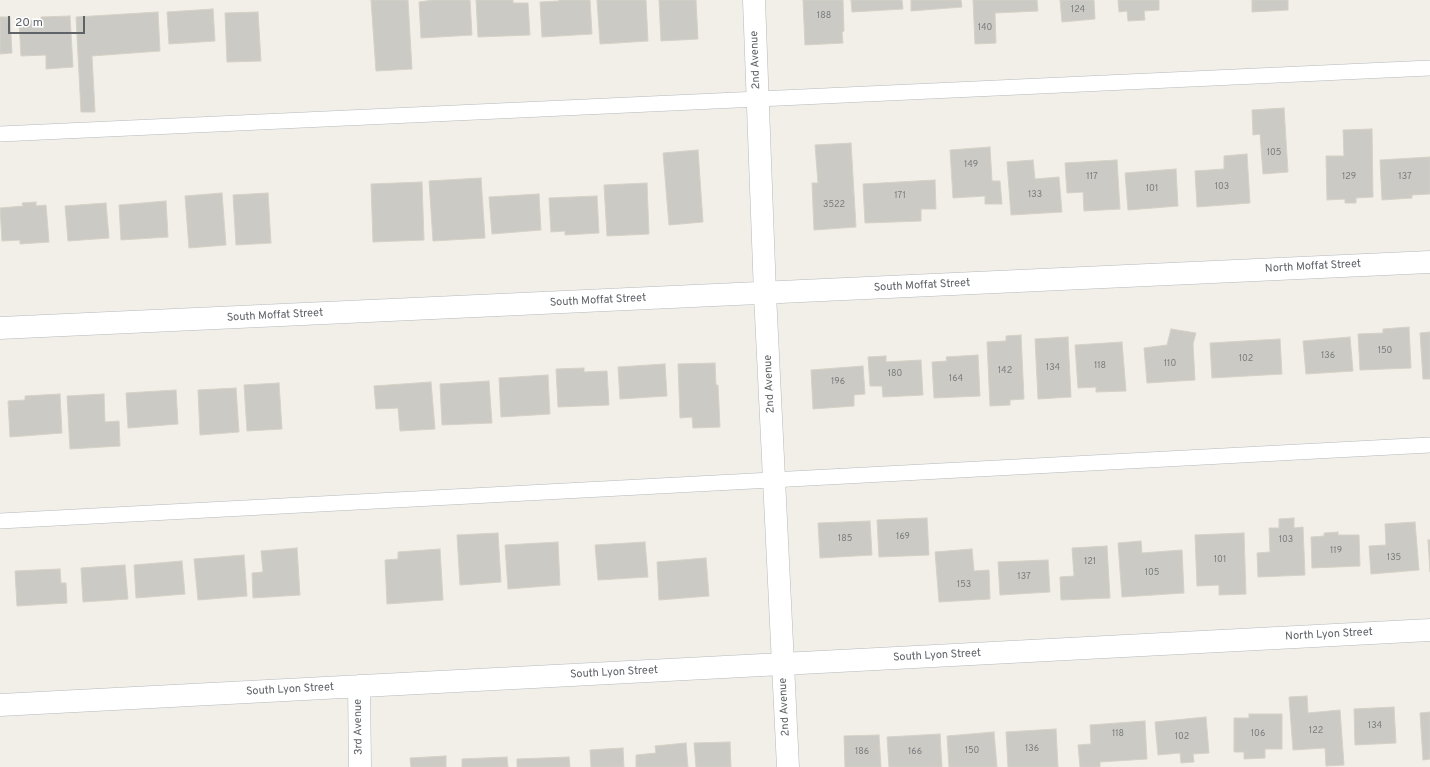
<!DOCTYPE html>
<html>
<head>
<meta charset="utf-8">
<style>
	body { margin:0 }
	#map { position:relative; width:1430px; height:767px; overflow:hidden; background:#f1efe8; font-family:Overpass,sans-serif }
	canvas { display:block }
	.scale { position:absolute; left:8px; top:16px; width:77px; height:18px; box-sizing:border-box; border:2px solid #5f6368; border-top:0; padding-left:5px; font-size:12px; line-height:14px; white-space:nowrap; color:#5f6368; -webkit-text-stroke:3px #fff; paint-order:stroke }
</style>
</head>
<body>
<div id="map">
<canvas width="1430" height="767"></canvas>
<div class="scale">20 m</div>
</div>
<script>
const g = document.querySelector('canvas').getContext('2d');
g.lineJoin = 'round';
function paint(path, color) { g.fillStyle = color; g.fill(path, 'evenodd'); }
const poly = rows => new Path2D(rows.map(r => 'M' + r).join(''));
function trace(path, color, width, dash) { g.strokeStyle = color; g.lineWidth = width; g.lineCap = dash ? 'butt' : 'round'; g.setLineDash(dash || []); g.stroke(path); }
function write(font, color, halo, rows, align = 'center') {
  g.font = font + ' Overpass,sans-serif'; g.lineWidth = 3; g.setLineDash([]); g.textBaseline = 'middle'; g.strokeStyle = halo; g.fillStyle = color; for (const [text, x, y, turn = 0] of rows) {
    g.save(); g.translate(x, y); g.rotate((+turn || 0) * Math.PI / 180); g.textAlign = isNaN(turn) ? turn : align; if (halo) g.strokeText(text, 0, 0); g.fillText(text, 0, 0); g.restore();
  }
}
const building = poly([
	[371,0,408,0,412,69,376,71,371,0],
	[433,0,470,0,472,35,421,38,419,2,433,0],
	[476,0,513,0,513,3,528,3,530,35,478,37,476,0],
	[559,0,590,0,592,34,542,37,540,2,559,1,559,0],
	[597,0,646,0,648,41,600,44,597,0],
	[659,0,696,0,698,39,661,41,659,0],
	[803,0,843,0,844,31,842,32,843,43,805,45,803,0],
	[851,0,902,0,903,9,852,12,851,0],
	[911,0,961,0,962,7,911,11,911,0],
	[973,0,1037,0,1038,11,995,13,996,43,975,44,973,0],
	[1060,0,1094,0,1095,19,1062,22,1060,0],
	[1118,0,1159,0,1159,10,1144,11,1145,20,1128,21,1127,11,1119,12,1118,0],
	[1252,0,1288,0,1288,10,1252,12,1252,0],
	[213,9,215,41,169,44,167,12,213,9],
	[158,12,160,51,92,56,95,112,81,112,76,17,158,12],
	[258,12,261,61,227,62,225,13,258,12],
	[70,16,73,67,46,69,46,55,21,56,19,21,41,20,41,17,70,16],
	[0,17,10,17,12,53,0,54,0,17],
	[1284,108,1288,172,1263,174,1260,134,1253,135,1252,110,1284,108],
	[1372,129,1373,197,1356,198,1356,203,1345,203,1345,199,1327,200,1326,156,1344,156,1343,130,1372,129],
	[851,143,856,227,814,230,812,183,818,183,815,145,851,143],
	[990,147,992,181,1000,181,1002,204,985,204,985,196,953,198,950,150,990,147],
	[698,150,703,222,669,225,663,153,698,150],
	[1247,154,1250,203,1197,207,1195,171,1224,169,1224,156,1247,154],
	[1430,157,1430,194,1412,195,1412,198,1382,200,1380,160,1430,157],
	[1033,160,1035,179,1059,177,1062,212,1011,215,1007,162,1033,160],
	[1117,160,1120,209,1084,211,1083,192,1067,193,1065,163,1117,160],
	[1176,169,1178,206,1128,210,1125,173,1176,169],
	[481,178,485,238,433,241,429,181,481,178],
	[935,180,936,209,921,209,921,221,865,223,863,184,935,180],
	[422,182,424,240,373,242,371,184,422,182],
	[647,183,649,234,607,236,604,185,647,183],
	[222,193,226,245,189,248,185,196,222,193],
	[268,193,271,243,236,245,233,195,268,193],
	[539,194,541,230,492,234,489,197,539,194],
	[597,196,599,233,565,235,565,231,551,232,549,198,597,196],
	[166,201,168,237,121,240,119,205,166,201],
	[36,202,36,206,46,205,49,242,20,244,20,240,2,241,0,208,23,206,22,203,36,202],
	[106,203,109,238,68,241,65,206,106,203],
	[1409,327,1411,368,1360,370,1358,334,1383,333,1383,329,1409,327],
	[1171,329,1196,333,1193,344,1195,380,1147,383,1144,348,1167,345,1171,329],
	[1430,332,1430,379,1423,379,1420,333,1430,332],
	[1021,335,1024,399,1010,400,1010,405,990,406,987,342,1006,341,1006,336,1021,335],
	[1068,337,1071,397,1038,399,1035,339,1068,337],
	[1350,337,1353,371,1306,374,1303,341,1350,337],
	[1280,339,1282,374,1212,378,1210,343,1280,339],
	[1122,342,1126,391,1096,392,1096,387,1078,388,1075,345,1122,342],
	[978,355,980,396,934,398,932,362,947,361,946,357,978,355],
	[886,356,886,362,921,360,923,395,883,397,882,386,870,386,868,357,886,356],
	[715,363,716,385,718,385,720,427,693,428,692,417,680,418,678,364,715,363],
	[665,364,667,396,620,399,618,367,665,364],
	[863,366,865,394,854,395,854,406,813,409,811,370,863,366],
	[584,368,584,372,607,371,609,405,558,407,556,369,584,368],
	[548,375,550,414,501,417,499,378,548,375],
	[489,381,492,423,442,425,440,384,489,381],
	[431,382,435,429,400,431,398,408,376,409,374,386,431,382],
	[279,383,282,429,247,431,244,385,279,383],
	[236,388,239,432,200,435,198,390,236,388],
	[176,390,178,424,128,428,126,393,176,390],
	[60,394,62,433,10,437,8,401,25,400,25,396,60,394],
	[104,394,105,422,119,421,120,446,70,449,67,396,104,394],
	[927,518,929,555,879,557,877,520,927,518],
	[1294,518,1294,528,1303,527,1305,575,1258,577,1257,553,1270,552,1269,528,1279,528,1279,519,1294,518],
	[870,521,872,555,820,558,818,523,870,521],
	[1415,522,1419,570,1371,574,1369,546,1386,545,1385,524,1415,522],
	[1338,532,1338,535,1359,535,1360,566,1312,568,1311,537,1324,536,1324,533,1338,532],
	[498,533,501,582,460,585,457,535,498,533],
	[1244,533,1246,594,1219,595,1219,585,1197,586,1195,535,1244,533],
	[1428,540,1430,540,1430,572,1428,540],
	[1141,541,1142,553,1182,550,1184,593,1122,597,1118,543,1141,541],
	[558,542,560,585,508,589,505,545,558,542],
	[645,542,648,577,598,580,595,545,645,542],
	[1107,546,1110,598,1061,600,1060,577,1074,576,1072,548,1107,546],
	[297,548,300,595,253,598,252,573,263,572,261,551,297,548],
	[440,549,443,600,387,604,385,560,398,559,398,552,440,549],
	[972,549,974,571,989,570,990,599,939,602,935,552,972,549],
	[244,555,247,596,198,600,194,559,244,555],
	[706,558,709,596,659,600,657,562,706,558],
	[1048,560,1050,592,1000,595,998,562,1048,560],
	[182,561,185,594,136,598,134,565,182,561],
	[125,565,128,599,83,602,81,568,125,565],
	[60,569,61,583,66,583,67,603,17,606,15,571,60,569],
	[1307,696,1308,713,1340,710,1344,765,1326,766,1325,748,1293,750,1289,697,1307,696],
	[1394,707,1396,743,1355,745,1354,709,1394,707],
	[1430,712,1430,759,1423,760,1420,713,1430,712],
	[1249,714,1282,714,1282,749,1265,749,1265,758,1244,759,1244,752,1234,752,1234,718,1249,718,1249,714],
	[1206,717,1209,753,1193,754,1194,762,1181,763,1180,753,1158,755,1155,722,1206,717],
	[1145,721,1147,759,1100,762,1100,767,1080,767,1078,745,1091,744,1090,725,1145,721],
	[1056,729,1058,767,1008,767,1006,732,1056,729],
	[994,732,997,767,949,767,947,736,994,732],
	[940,734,942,767,889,767,887,737,940,734],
	[879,735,881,767,845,767,844,736,879,735],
	[730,742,731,767,696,767,694,743,730,742],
	[686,743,688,767,636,767,636,755,656,753,655,746,686,743],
	[623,748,624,767,591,767,590,750,623,748],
	[446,756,446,767,411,767,410,758,446,756],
	[507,757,508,767,462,767,462,759,507,757],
	[569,757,570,767,517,767,517,759,569,757]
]);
paint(building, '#cccac5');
trace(building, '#d6d1c6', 1);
const lane = poly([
	[0,134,1430,68],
	[0,521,1430,445]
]);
const street = poly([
	[754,0,765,294,788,767],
	[0,328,1430,262],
	[359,686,360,767],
	[0,705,1430,630]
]);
trace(lane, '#b5b8bc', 16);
trace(street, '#b5b8bc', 23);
trace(lane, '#fff', 15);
trace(street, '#fff', 22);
write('9px', '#7a7d7f', null, [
	["124",1078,10],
	["188",824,16],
	["140",985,28],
	["105",1274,153],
	["149",971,165],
	["117",1092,177],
	["129",1349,177],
	["137",1405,177],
	["103",1222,187],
	["101",1152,189],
	["133",1035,195],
	["171",900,196],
	["3522",834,205],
	["150",1385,351],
	["136",1328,356],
	["102",1246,359],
	["110",1170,364],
	["118",1100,366],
	["134",1053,368],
	["142",1005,371],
	["180",895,374],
	["164",956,379],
	["196",838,382],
	["169",903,537],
	["185",845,539],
	["103",1286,540],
	["119",1336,551],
	["135",1394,558],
	["101",1220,560],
	["121",1090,562],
	["105",1152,573],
	["137",1024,577],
	["153",964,585],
	["134",1375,726],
	["122",1316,731],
	["118",1118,734],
	["106",1258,734],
	["102",1182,737],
	["136",1032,749],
	["150",972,751],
	["186",862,752],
	["166",915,752]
]);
write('11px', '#5f6368', '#fff', [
	["2nd Avenue",756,60,-92],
	["North Moffat Street",1313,267,-3],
	["South Moffat Street",922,286,-3],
	["South Moffat Street",598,301,-3],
	["South Moffat Street",275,316,-3],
	["2nd Avenue",770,384,-93],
	["North Lyon Street",1329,635,-3],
	["South Lyon Street",937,656,-3],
	["South Lyon Street",614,673,-3],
	["South Lyon Street",290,690,-3],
	["2nd Avenue",785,707,-93],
	["3rd Avenue",359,727,-91]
]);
</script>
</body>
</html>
